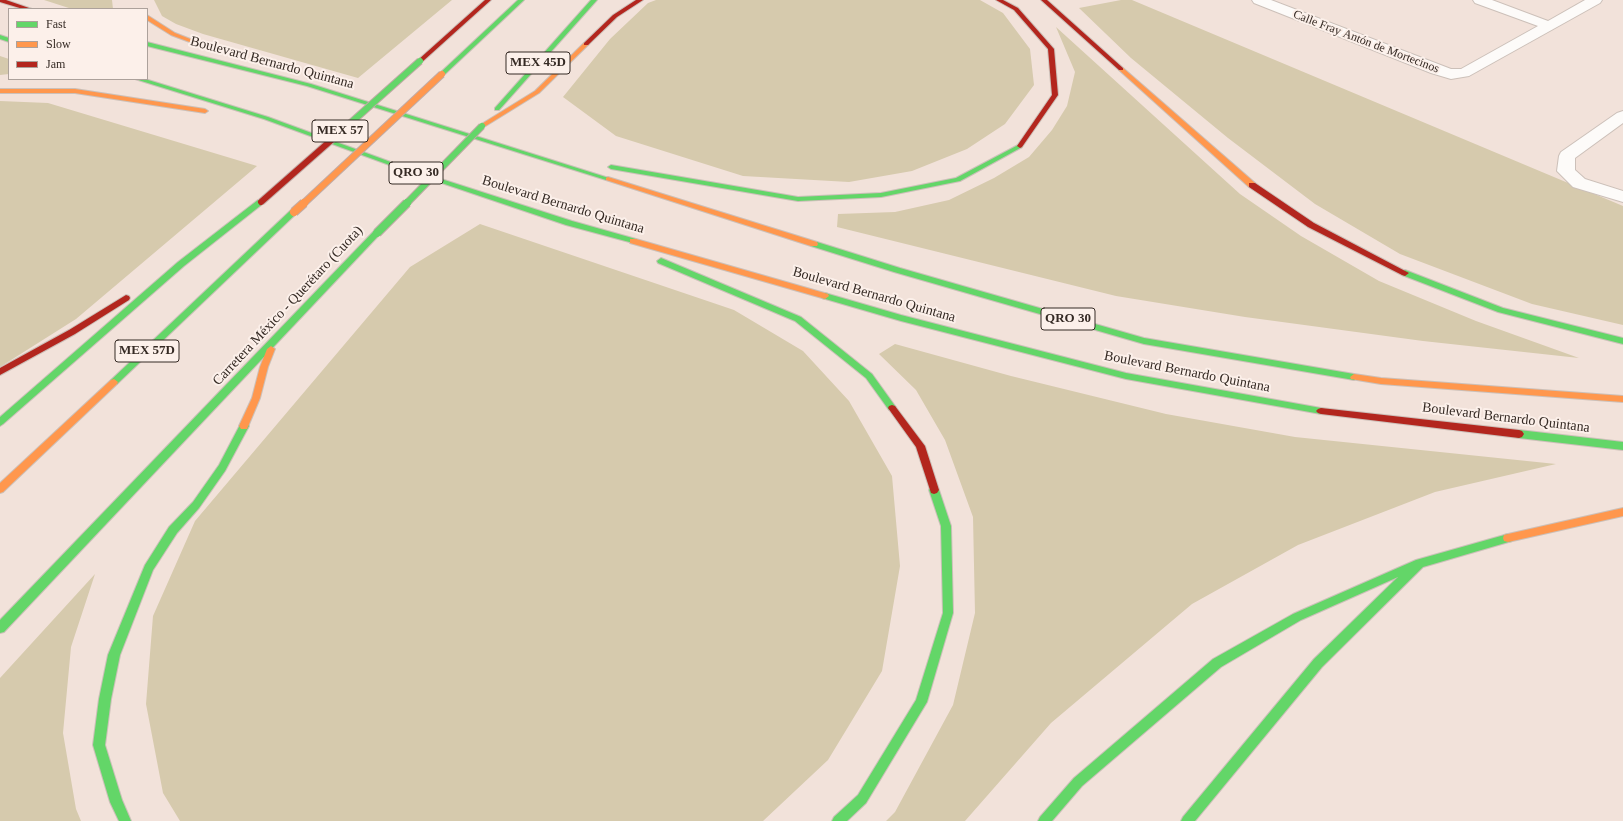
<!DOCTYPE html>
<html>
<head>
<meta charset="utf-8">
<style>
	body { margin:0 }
	#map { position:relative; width:1623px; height:821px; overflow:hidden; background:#f2e2da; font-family:"Times New Roman",serif }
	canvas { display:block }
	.legend { position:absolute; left:8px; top:8px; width:140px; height:72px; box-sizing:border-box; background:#fcf0ea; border:1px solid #aca19b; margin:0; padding:5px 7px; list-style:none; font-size:12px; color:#352a24 }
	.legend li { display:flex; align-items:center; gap:8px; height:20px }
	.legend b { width:20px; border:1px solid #aca19b }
</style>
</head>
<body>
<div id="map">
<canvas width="1623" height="821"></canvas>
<ul class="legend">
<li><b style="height:5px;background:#63d668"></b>Fast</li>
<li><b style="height:5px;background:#ff974d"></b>Slow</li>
<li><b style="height:5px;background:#b3261e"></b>Jam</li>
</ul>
</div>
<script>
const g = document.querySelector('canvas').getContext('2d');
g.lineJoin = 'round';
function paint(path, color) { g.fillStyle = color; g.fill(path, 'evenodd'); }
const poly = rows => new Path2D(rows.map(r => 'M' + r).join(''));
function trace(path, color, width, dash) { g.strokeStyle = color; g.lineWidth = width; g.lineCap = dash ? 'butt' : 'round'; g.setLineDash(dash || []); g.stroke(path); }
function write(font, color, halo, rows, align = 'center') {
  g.font = font + ' "Times New Roman",serif'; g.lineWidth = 4; g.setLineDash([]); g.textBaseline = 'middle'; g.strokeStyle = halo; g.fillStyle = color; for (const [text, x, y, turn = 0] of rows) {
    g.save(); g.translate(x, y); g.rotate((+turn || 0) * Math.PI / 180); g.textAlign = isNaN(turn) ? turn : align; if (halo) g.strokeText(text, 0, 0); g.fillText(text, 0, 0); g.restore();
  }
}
paint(poly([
	[44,0,112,0,113,9,72,9],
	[154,0,452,0,358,78,203,34,176,24,162,16],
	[656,0,980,0,1003,13,1030,49,1034,85,1005,124,967,149,912,171,849,182,743,176,616,136,563,97,610,39,648,3],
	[1121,0,1132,0,1623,206,1623,325,1532,304,1400,254,1315,204,1228,138,1131,58,1079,8],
	[1056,27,1240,194,1301,236,1379,281,1476,321,1579,358,1423,341,1245,317,1116,296,837,227,838,214,895,212,949,200,994,178,1029,157,1052,130,1067,106,1075,72],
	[0,56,9,59,9,74,0,75],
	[0,101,48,103,257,166,76,319,0,367],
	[480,224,734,310,803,351,849,401,892,476,900,566,882,671,828,760,763,821,180,821,163,793,146,704,153,616,195,521,410,267],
	[895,344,1011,376,1166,414,1295,437,1556,464,1435,492,1298,545,1192,604,1051,723,965,821,886,821,895,812,953,705,975,613,973,517,945,440,916,390,879,354],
	[95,574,71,647,63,733,76,809,81,821,0,821,0,678]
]), '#d6caad');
const street = poly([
	[1252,0,1271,0,1451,69,1461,69,1538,26,1475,3,1473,0,1492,0,1548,21,1585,0,1602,0,1600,3,1469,76,1451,79,1431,73,1254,3,1252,0],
	[1623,111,1623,123,1575,158,1575,170,1585,179,1623,191,1623,202,1573,187,1557,171,1559,156,1561,152,1617,113,1623,111]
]);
const fast = poly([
	[518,0,524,0,444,75,440,75,440,73,518,0],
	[591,0,597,0,499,110,495,110,495,108,591,0],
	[0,35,9,38,9,42,0,39,0,35],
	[147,42,311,84,612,179,610,180,606,180,307,86,147,46,147,42],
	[135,79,145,79,268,117,407,168,572,221,636,239,637,241,633,243,566,225,403,170,264,119,135,79],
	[1020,144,1022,145,1022,147,960,181,881,197,798,201,611,169,608,167,611,165,798,197,881,193,956,178,1020,144],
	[258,200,264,200,265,202,184,266,3,424,0,426,0,417,178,262,258,200],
	[291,210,297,210,298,212,117,384,111,384,110,382,111,380,291,210],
	[374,231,377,231,381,233,4,632,0,633,0,620,374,231],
	[811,242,817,242,900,268,1144,338,1354,374,1358,377,1354,380,1144,344,894,272,811,246,811,242],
	[661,258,801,317,872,374,895,406,896,408,895,410,889,410,866,378,795,321,658,263,657,261,661,258],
	[1405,270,1503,308,1623,338,1623,344,1498,312,1402,275,1401,273,1405,270],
	[825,293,901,315,1126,373,1321,408,1324,409,1326,411,1324,413,1321,414,1126,379,901,321,822,298,821,296,825,293],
	[244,422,247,423,249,426,225,471,199,508,177,533,153,570,120,655,111,699,105,745,122,800,131,821,119,821,110,802,93,745,99,699,108,655,145,565,169,527,193,502,219,465,241,423,244,422],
	[1519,430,1623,442,1623,450,1519,438,1516,437,1514,434,1516,431,1519,430],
	[934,486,937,487,939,490,951,526,953,613,927,702,866,803,847,821,832,821,834,817,858,795,916,700,943,613,941,526,929,490,931,487,934,486],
	[1508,534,1512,535,1513,538,1512,541,1423,567,1322,667,1195,821,1181,821,1183,817,1314,659,1398,577,1301,620,1221,667,1082,786,1052,821,1038,821,1040,817,1074,778,1213,659,1293,614,1416,560,1508,534]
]);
const slow = poly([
	[147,15,175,33,208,46,203,47,171,35,147,20,147,15],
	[584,43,589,44,539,93,484,127,480,127,480,125,535,91,584,43],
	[1119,68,1123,68,1255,183,1255,187,1249,187,1119,70,1119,68],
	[0,89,75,89,205,109,208,111,205,113,75,93,0,93,0,89],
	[608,177,817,242,818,244,817,246,811,246,606,180,606,178,608,177],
	[630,239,636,239,828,294,829,296,825,299,822,298,630,243,630,239],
	[271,346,275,349,268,367,260,398,247,429,241,429,239,426,252,398,260,367,267,349,271,346],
	[1354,374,1381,378,1623,396,1623,402,1381,384,1351,379,1350,377,1354,374],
	[114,379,118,382,117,384,3,492,0,493,0,483,111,380,114,379],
	[1623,508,1623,516,1508,542,1504,541,1503,538,1504,535,1508,534,1623,508]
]);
const jam = poly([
	[0,0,6,0,32,9,23,9,0,2,0,0],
	[485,0,491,0,422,62,418,62,418,60,485,0],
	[636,0,643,0,617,17,588,45,584,45,584,43,613,15,636,0],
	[996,0,1003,0,1018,8,1054,49,1058,95,1022,147,1020,148,1017,146,1052,95,1048,49,1014,10,996,0],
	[1041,0,1047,0,1123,68,1123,70,1119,70,1041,0],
	[1249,183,1255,183,1314,223,1409,273,1405,276,1402,275,1308,227,1249,187,1249,183],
	[126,295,129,296,130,298,129,300,75,334,0,375,0,368,69,330,126,295],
	[892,405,895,406,925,446,939,490,937,493,934,494,931,493,916,447,888,408,889,406,892,405],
	[1321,408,1519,430,1522,431,1524,434,1522,437,1519,438,1321,414,1318,413,1316,411,1318,409,1321,408]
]);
trace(street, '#ccc0b9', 2);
trace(fast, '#ccc0b9', 2);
trace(slow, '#ccc0b9', 2);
trace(jam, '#ccc0b9', 2);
paint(street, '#fdfbf9');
paint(fast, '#63d668');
paint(slow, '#ff974d');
paint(jam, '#b3261e');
const fastBridgeFar1 = poly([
	[336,136,420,61],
	[406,204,482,126]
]);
const fastBridge = poly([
	[377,233,407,203]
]);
const slowBridgeFar1 = poly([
	[303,204,442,74]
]);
const slowBridge = poly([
	[294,212,304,203]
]);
const jamBridge = poly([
	[261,202,336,136]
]);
trace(fastBridgeFar1, '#c1aba6', 8, []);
trace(fastBridge, '#c1aba6', 10, []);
trace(slowBridgeFar1, '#c1aba6', 8, []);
trace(slowBridge, '#c1aba6', 10, []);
trace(jamBridge, '#c1aba6', 8, []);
trace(fastBridgeFar1, '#63d668', 6);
trace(fastBridge, '#63d668', 8);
trace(slowBridgeFar1, '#ff974d', 6);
trace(slowBridge, '#ff974d', 8);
trace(jamBridge, '#b3261e', 6);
write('12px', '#352a24', '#fcf0ea', [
	["Calle Fray Antón de Mortecinos",1366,42,21]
]);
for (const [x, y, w] of [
	[538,63,64],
	[340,131,56],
	[416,173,54],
	[1068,319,54],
	[147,351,64]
]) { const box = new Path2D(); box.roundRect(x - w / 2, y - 11, w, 22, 3); g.fillStyle = '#fcf0ea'; g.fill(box); trace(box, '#352a24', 1); }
write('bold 13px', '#352a24', null, [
	["MEX 45D",538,63],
	["MEX 57",340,131],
	["QRO 30",416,173],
	["QRO 30",1068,319],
	["MEX 57D",147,351]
]);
write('14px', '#352a24', '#fcf0ea', [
	["Boulevard Bernardo Quintana",272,63,15],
	["Boulevard Bernardo Quintana",563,205,17],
	["Boulevard Bernardo Quintana",874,295,16],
	["Carretera México - Querétaro (Cuota)",288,306,-47],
	["Boulevard Bernardo Quintana",1187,372,11],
	["Boulevard Bernardo Quintana",1506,418,7]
]);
</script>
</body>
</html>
